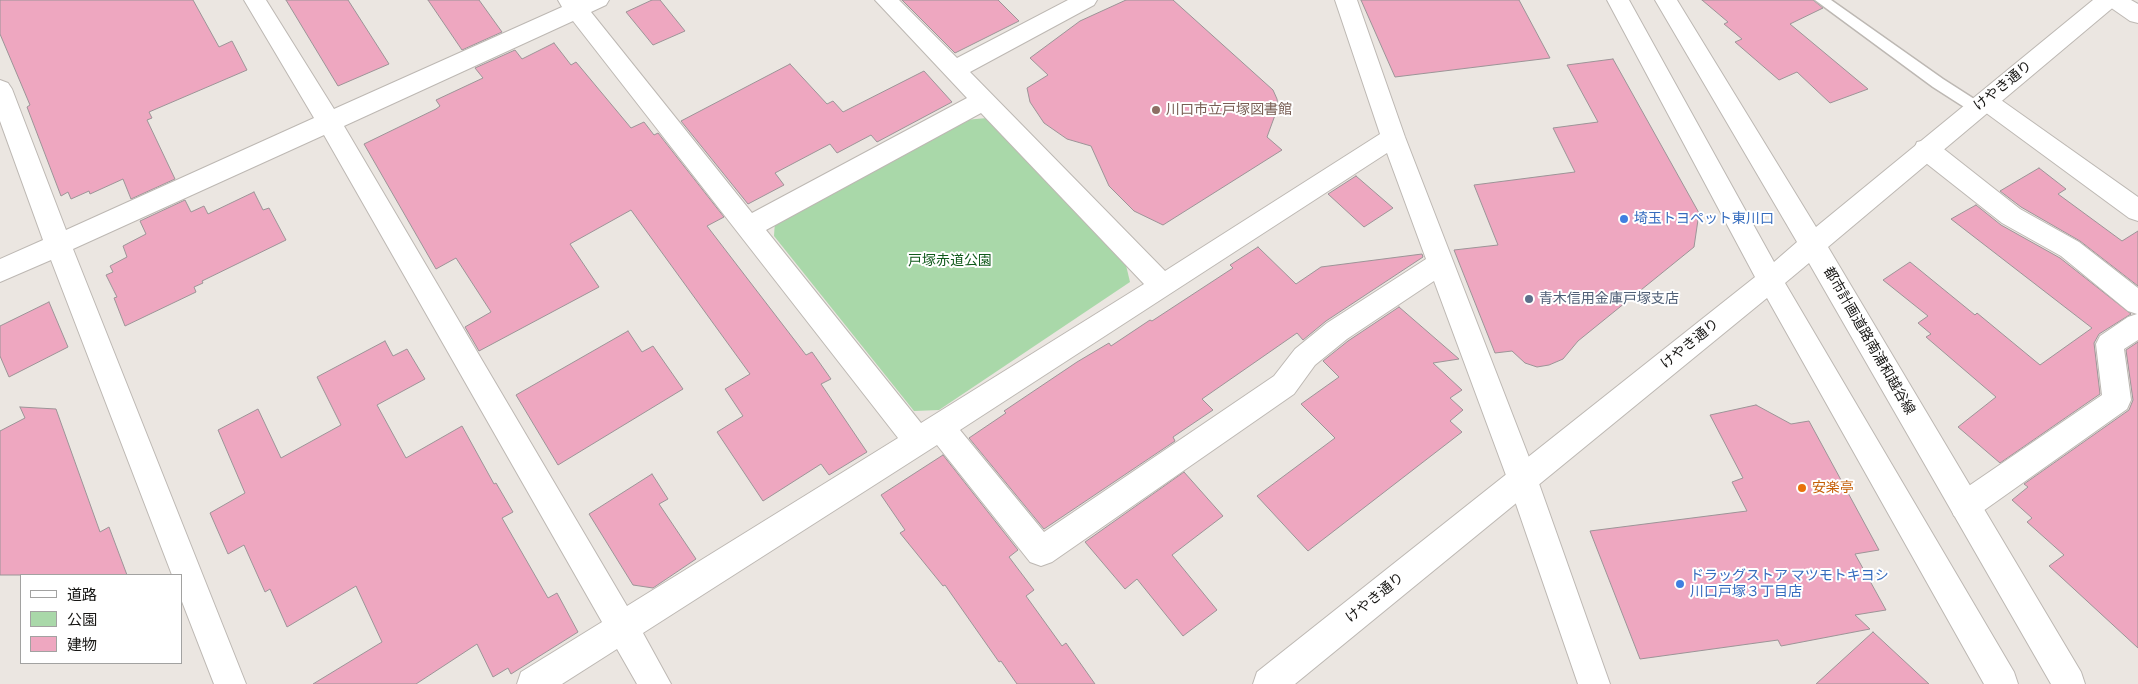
<!DOCTYPE html>
<html>
<head>
<meta charset="utf-8">
<style>
	body { margin:0 }
	#map { position:relative; width:2138px; height:684px; overflow:hidden; background:#ebe6e1; font-family:Manrope,"Noto Sans JP",sans-serif }
	canvas { display:block }
	.legend { position:absolute; left:20px; top:574px; width:162px; height:90px; box-sizing:border-box; background:#fff; border:1px solid #a2a2a1; margin:0; padding:6px 9px; list-style:none; font-size:15px; color:#171614 }
	.legend li { display:flex; align-items:center; gap:10px; height:25px }
	.legend b { width:25px; border:1px solid #a2a2a1 }
</style>
</head>
<body>
<div id="map">
<canvas width="2138" height="684"></canvas>
<ul class="legend">
<li><b style="height:6px;background:#fff"></b>道路</li>
<li><b style="height:14px;background:#a9d8a9"></b>公園</li>
<li><b style="height:14px;background:#eea7c0"></b>建物</li>
</ul>
</div>
<script>
const g = document.querySelector('canvas').getContext('2d');
g.lineJoin = 'round';
function paint(path, color) { g.fillStyle = color; g.fill(path, 'evenodd'); }
const poly = rows => new Path2D(rows.map(r => 'M' + r).join(''));
function trace(path, color, width, dash) { g.strokeStyle = color; g.lineWidth = width; g.lineCap = dash ? 'butt' : 'round'; g.setLineDash(dash || []); g.stroke(path); }
function write(font, color, halo, rows, align = 'center') {
  g.font = font + ' Manrope,"Noto Sans JP",sans-serif'; g.lineWidth = 4; g.setLineDash([]); g.textBaseline = 'middle'; g.strokeStyle = halo; g.fillStyle = color; for (const [text, x, y, turn = 0] of rows) {
    g.save(); g.translate(x, y); g.rotate((+turn || 0) * Math.PI / 180); g.textAlign = isNaN(turn) ? turn : align; if (halo) g.strokeText(text, 0, 0); g.fillText(text, 0, 0); g.restore();
  }
}
paint(poly([
	[987,118,1125,261,1130,282,939,410,914,411,774,236,775,221,965,120]
]), '#a9d8a9');
const building = poly([
	[0,0,193,0,219,47,232,41,247,70,149,112,152,118,147,120,175,179,131,199,123,179,90,194,89,191,71,199,68,192,61,196,27,107,30,105,0,34,0,0],
	[286,0,348,0,389,64,338,86,286,0],
	[428,0,479,0,502,32,462,50,428,0],
	[652,0,660,0,685,31,653,45,626,12,652,0],
	[902,0,998,0,1019,21,955,53,902,0],
	[1126,0,1173,0,1273,90,1277,99,1278,107,1267,137,1282,150,1163,225,1134,211,1109,186,1091,146,1067,139,1044,123,1030,102,1027,88,1048,75,1030,58,1080,21,1126,0],
	[1361,0,1519,0,1550,58,1395,77,1361,0],
	[1702,0,1813,0,1823,8,1790,24,1868,89,1830,103,1797,72,1779,80,1735,42,1742,39,1724,24,1728,22,1702,0],
	[554,43,571,65,576,62,631,128,644,122,654,135,658,133,724,217,707,226,806,355,812,352,831,379,821,384,867,452,829,475,821,464,763,501,717,432,743,416,725,389,750,374,631,210,570,244,599,287,479,351,465,327,491,312,456,258,436,269,364,144,436,109,440,106,436,100,483,78,475,68,515,50,522,59,554,43],
	[1613,59,1699,213,1694,247,1578,341,1563,359,1549,365,1537,367,1525,363,1512,351,1495,353,1454,250,1498,245,1474,185,1575,172,1553,128,1598,122,1567,65,1613,59],
	[790,64,827,104,833,101,843,112,924,71,952,102,877,142,871,135,837,153,830,144,775,173,784,185,748,204,681,121,790,64],
	[2039,168,2066,189,2058,194,2122,241,2138,231,2138,286,2080,241,2021,207,2000,191,2039,168],
	[1356,176,1393,208,1364,227,1328,194,1356,176],
	[254,192,263,210,269,208,286,240,202,281,203,283,194,287,196,292,125,326,114,298,117,297,106,275,113,272,110,266,127,257,123,246,146,234,140,221,185,200,191,212,204,206,208,214,254,192],
	[1976,205,2001,225,2060,258,2131,314,2099,334,2094,343,2100,394,2000,463,1958,427,1996,397,1926,337,1931,334,1918,323,1928,316,1883,280,1910,262,1975,315,1977,313,2040,365,2092,328,1951,219,1976,205],
	[1258,247,1296,284,1321,267,1422,254,1423,257,1326,321,1303,340,1297,333,1202,399,1213,410,1173,437,1175,441,1044,529,969,438,1006,413,1004,411,1077,362,1109,343,1111,346,1150,320,1152,321,1233,268,1230,265,1258,247],
	[49,302,68,347,9,377,0,356,0,326,49,302],
	[1399,307,1459,359,1433,363,1462,390,1450,398,1463,410,1450,421,1462,432,1308,551,1257,496,1335,438,1301,404,1339,377,1323,361,1348,341,1399,307],
	[628,331,642,352,653,346,683,389,558,465,516,395,628,331],
	[385,341,393,356,407,349,425,379,377,405,406,458,462,426,494,484,496,483,513,512,502,518,548,598,557,593,578,632,511,674,508,668,493,677,477,644,416,684,313,684,382,642,356,586,287,627,270,589,265,592,244,545,228,554,210,513,245,493,218,430,258,409,281,458,341,425,317,377,385,341],
	[2138,342,2138,648,2049,566,2064,555,2027,522,2032,518,2012,500,2028,487,2024,484,2129,410,2133,400,2126,350,2138,342],
	[1756,405,1791,424,1809,421,1879,550,1855,554,1886,610,1855,615,1870,629,1781,646,1778,640,1640,659,1590,531,1747,511,1732,482,1743,478,1710,415,1756,405],
	[20,407,56,409,100,532,109,527,127,575,0,575,0,431,25,418,20,407],
	[943,455,1018,550,1009,557,1034,590,1026,596,1062,646,1066,643,1095,684,1017,684,1001,661,999,662,945,585,943,586,900,533,905,530,881,495,943,455],
	[1184,472,1223,516,1172,555,1217,610,1183,636,1137,579,1125,589,1085,542,1184,472],
	[652,474,668,499,659,504,696,559,653,588,633,585,589,514,652,474],
	[1873,632,1929,684,1816,684,1873,632]
]);
paint(building, '#eea7c0');
trace(building, '#9c9497', 1);
const service = poly([
	[1815,0,1831,0,1943,79,1982,104,1984,108,1982,112,1977,113,1972,112,1933,87,1815,0]
]);
const minor = poly([
	[244,0,266,0,334,109,562,7,558,0,609,0,606,5,591,12,752,213,967,98,875,0,899,0,957,58,1068,0,1097,0,1094,5,970,72,1165,271,1380,134,1335,0,1357,0,1405,137,1537,478,1610,684,1578,684,1507,478,1434,281,1347,339,1315,365,1294,394,1052,562,1041,566,1030,562,937,445,643,633,671,684,637,684,617,649,562,684,517,684,521,672,602,622,324,135,73,249,246,684,214,684,181,599,181,575,172,575,51,260,0,282,0,259,43,240,0,121,0,80,8,83,12,89,66,230,314,118,244,0],
	[573,21,898,438,627,606,344,126,573,21],
	[981,113,1144,284,921,423,766,230,981,113],
	[1387,153,1426,259,1327,323,1295,349,1274,376,1044,532,960,430,1387,153],
	[2104,0,2131,0,2138,4,2138,23,2130,21,2107,5,2104,0],
	[1986,92,1994,95,2138,197,2138,221,2129,218,1978,107,1974,101,1978,95,1986,92],
	[1926,140,1935,142,2020,209,2079,242,2138,288,2138,340,2124,349,2131,400,2127,409,1976,516,1965,520,1954,516,1950,506,1954,496,2102,395,2096,344,2100,336,2128,317,2137,314,2128,311,2061,256,2002,223,1917,156,1914,149,1917,142,1926,140]
]);
const tertiary = poly([
	[1607,0,1629,0,1774,262,1797,242,1655,0,1677,0,1816,227,2093,0,2119,0,2116,5,1828,247,2081,672,2085,684,2051,684,1809,263,1785,283,2014,672,2018,684,1984,684,1767,298,1295,684,1253,684,1257,672,1755,277,1607,0]
]);
trace(service, '#bdb8b3', 3);
trace(minor, '#bdb8b3', 2);
trace(tertiary, '#bdb8b3', 2);
paint(service, '#fff');
paint(minor, '#fff');
paint(tertiary, '#fff');
for (const [x, y, r, color] of [
	[1156,110,5,"#8d6e63"],
	[1624,219,5,"#3f7fe0"],
	[1529,299,5,"#5c6f8a"],
	[1802,488,5,"#e8710a"],
	[1680,584,5,"#3f7fe0"]
]) { const dot = new Path2D(); dot.arc(x, y, r, 0, 2 * Math.PI); g.fillStyle = color; g.fill(dot); trace(dot, '#fff', 2); }
write('14px', '#171614', '#fff', [
	["けやき通り",2003,86,-39],
	["都市計画道路南浦和越谷線",1869,341,60],
	["けやき通り",1690,344,-39],
	["けやき通り",1375,598,-39]
]);
write('14px', '#785e54', '#fff', [
	["川口市立戸塚図書館",1166,110]
], 'left');
write('14px', '#366cbe', '#fff', [
	["埼玉トヨペット東川口",1634,219],
	["ドラッグストア マツモトキヨシ",1690,576],
	["川口戸塚３丁目店",1690,592]
], 'left');
write('14px', '#105a1b', '#fff', [
	["戸塚赤道公園",950,261]
]);
write('14px', '#4e5e75', '#fff', [
	["青木信用金庫戸塚支店",1539,299]
], 'left');
write('14px', '#c56008', '#fff', [
	["安楽亭",1812,488]
], 'left');
</script>
</body>
</html>
